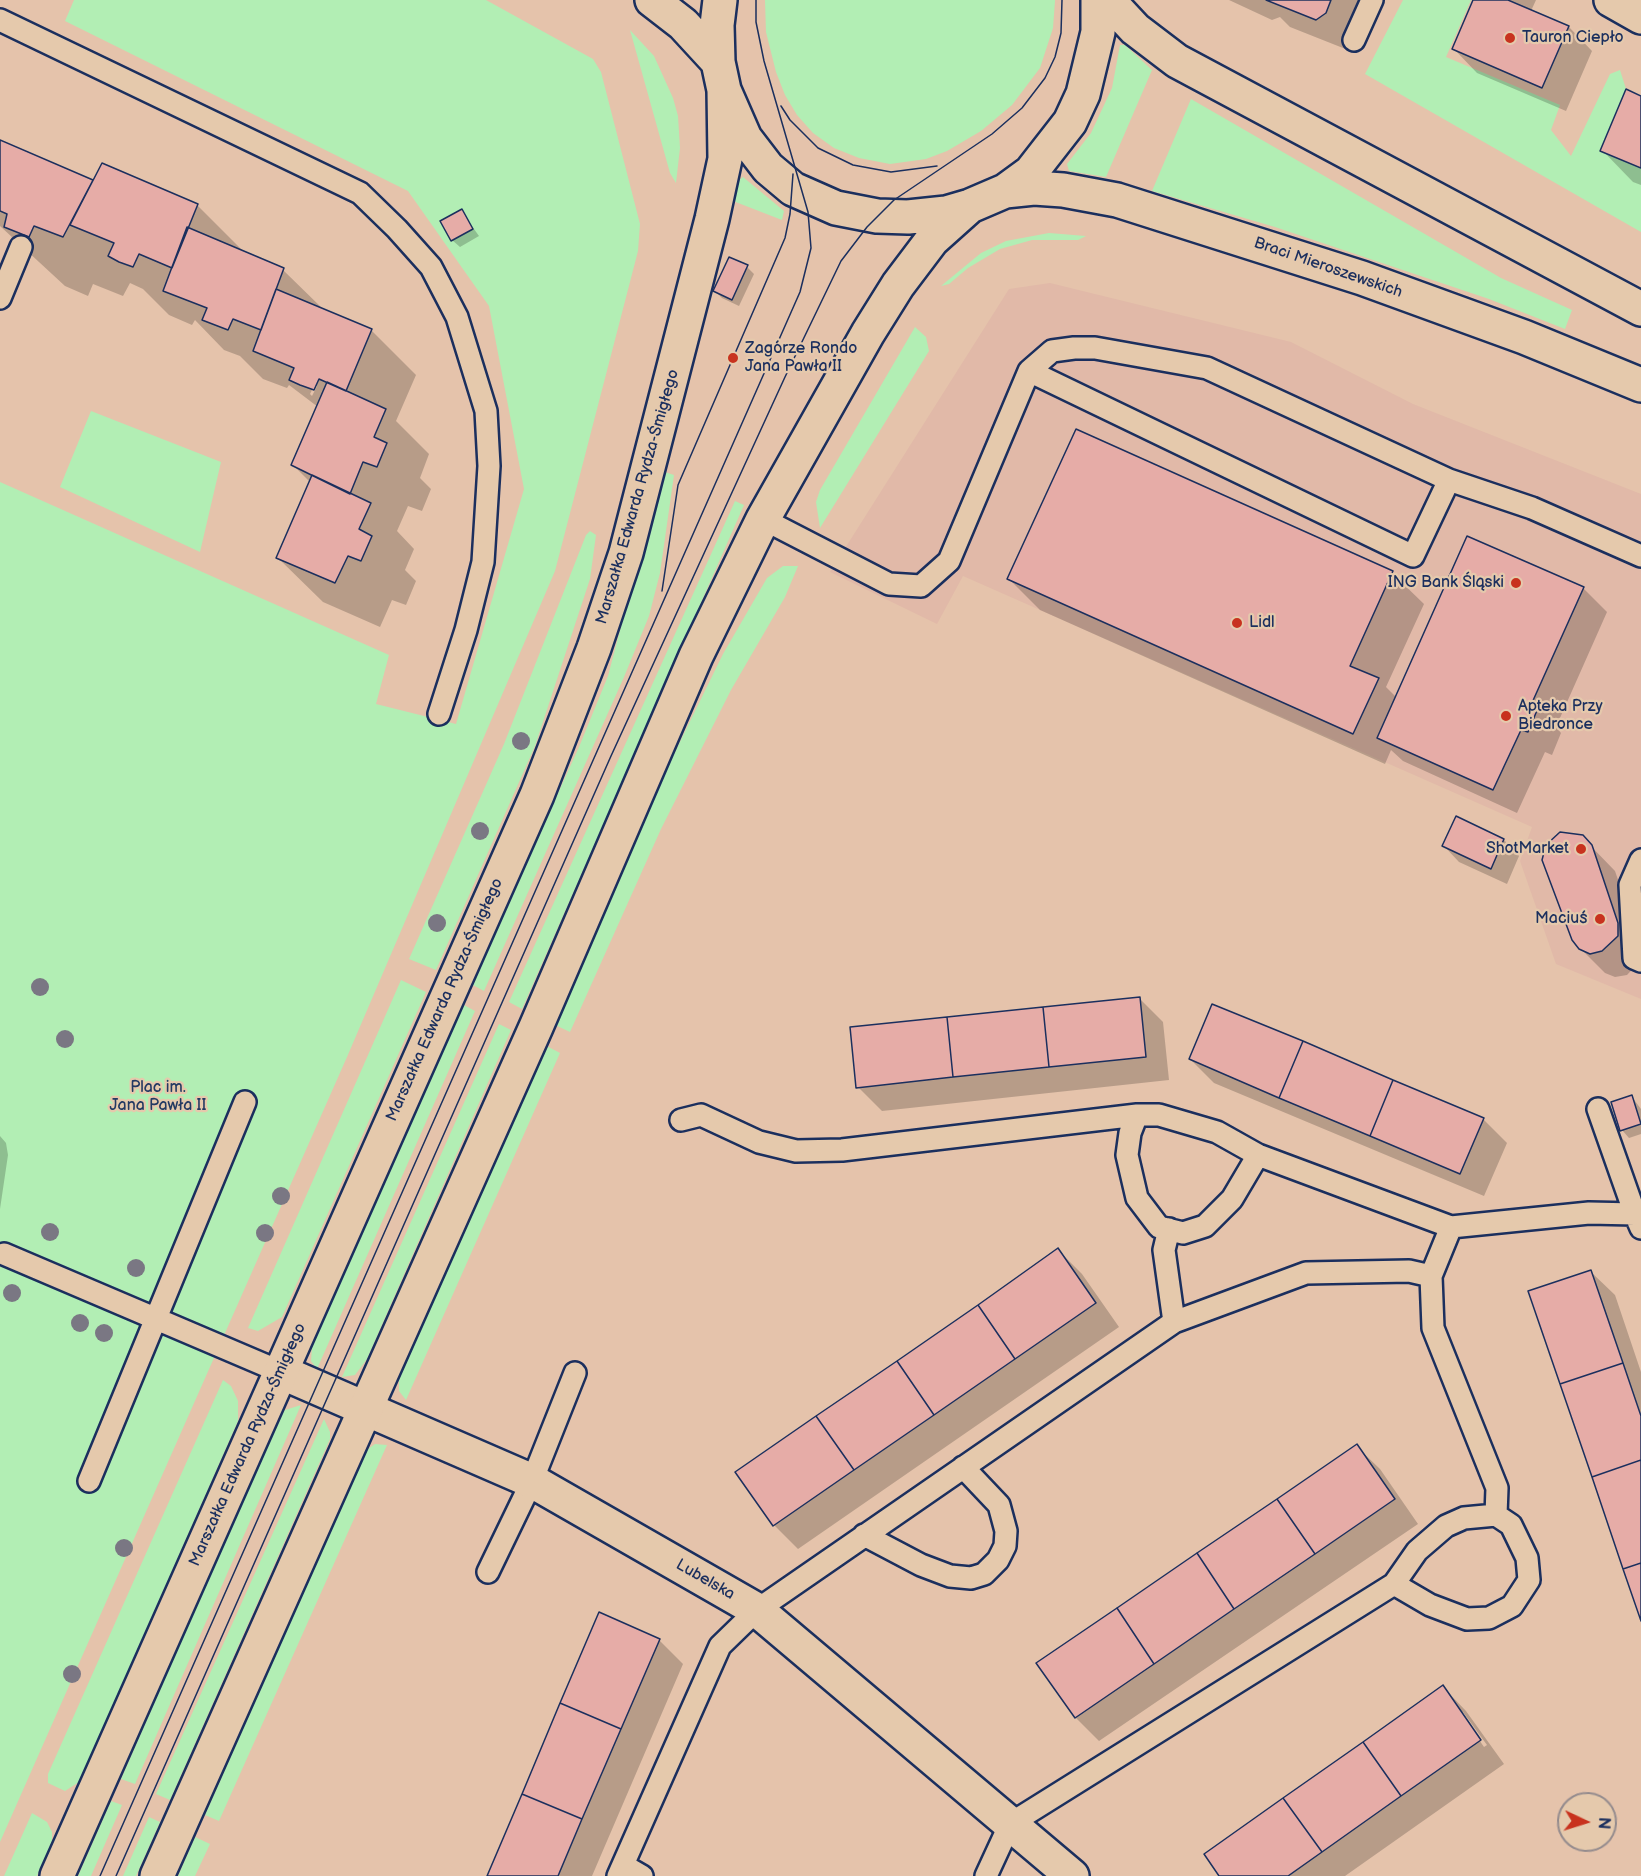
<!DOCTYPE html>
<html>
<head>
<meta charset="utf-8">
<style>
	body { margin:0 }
	#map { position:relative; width:1641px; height:1876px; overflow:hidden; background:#e5c3ab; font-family:"Balsamiq Sans",sans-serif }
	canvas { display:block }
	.north { position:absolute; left:1557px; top:1792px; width:60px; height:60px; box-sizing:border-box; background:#e5c9ac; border:2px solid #948b8d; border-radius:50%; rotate:94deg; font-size:16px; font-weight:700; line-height:24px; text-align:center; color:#1b2f5e }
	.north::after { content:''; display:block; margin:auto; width:21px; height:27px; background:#c8321e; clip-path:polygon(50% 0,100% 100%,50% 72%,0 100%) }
</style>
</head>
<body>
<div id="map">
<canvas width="1641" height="1876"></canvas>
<div class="north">N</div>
</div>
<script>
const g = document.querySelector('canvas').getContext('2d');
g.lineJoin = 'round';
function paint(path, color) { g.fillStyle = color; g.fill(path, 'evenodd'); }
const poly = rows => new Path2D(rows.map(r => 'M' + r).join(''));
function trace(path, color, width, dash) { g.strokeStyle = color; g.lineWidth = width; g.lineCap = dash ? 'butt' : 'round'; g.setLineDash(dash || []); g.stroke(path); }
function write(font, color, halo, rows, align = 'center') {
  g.font = font + ' "Balsamiq Sans",sans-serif'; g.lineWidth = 4.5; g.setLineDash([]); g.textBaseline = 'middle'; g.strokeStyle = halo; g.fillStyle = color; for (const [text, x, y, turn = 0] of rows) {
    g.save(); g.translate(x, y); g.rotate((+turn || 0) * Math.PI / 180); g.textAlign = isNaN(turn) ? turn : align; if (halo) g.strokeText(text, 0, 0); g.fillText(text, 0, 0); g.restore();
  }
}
paint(poly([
	[1050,283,1291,342,1413,404,1641,494,1641,999,1556,964,1520,861,1532,827,963,576,937,624,830,572,1009,289]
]), '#e1b9a8');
paint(poly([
	[74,0,486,0,593,59,601,72,640,224,638,251,555,571,347,1057,0,1842,0,482,389,655,376,704,456,724,524,489,489,306,408,191,65,21],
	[765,0,1055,0,1055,1,1053,28,1040,68,1012,105,981,131,947,151,926,159,890,164,859,158,834,148,813,133,797,115,785,95,776,72,766,32],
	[1403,0,1471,0,1446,57,1560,105,1551,130,1571,156,1610,74,1620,70,1626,89,1600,150,1641,168,1641,232,1365,74],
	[630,30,654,56,673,98,678,116,680,148,676,183,670,173],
	[1120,45,1125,45,1152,70,1106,177,1069,171,1067,164,1091,133,1112,88],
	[1191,99,1501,278,1572,310,1565,329,1489,299,1275,227,1152,191],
	[743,177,784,211,782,220,733,201,738,181],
	[1049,233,1086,236,1078,240,1032,240,1000,249,968,268,949,284,941,286,981,253,1006,241],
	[915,327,926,337,929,351,820,528,816,502,820,490],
	[91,411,221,462,200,552,60,487],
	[665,472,674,475,660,573,649,616,624,677,484,991,471,984,579,747,608,676,658,485],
	[735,501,744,505,522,1009,509,1002],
	[590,531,596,535,590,579,535,746,436,970,409,959,504,744,586,535],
	[783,566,798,566,785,597,731,690,661,829,570,1032,553,1024,648,807,723,654,767,578],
	[401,980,426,992,282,1317,258,1331,248,1328],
	[462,1004,475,1011,317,1369,311,1361,312,1347],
	[499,1024,511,1030,367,1359,355,1375,342,1377],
	[543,1044,560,1053,406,1400,399,1391,399,1379,408,1351],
	[223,1380,231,1386,238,1401,238,1421,79,1782,65,1791,48,1783,48,1774],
	[301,1405,135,1784,121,1779,279,1416,285,1410],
	[324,1419,330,1432,330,1439,170,1800,156,1794],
	[375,1444,387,1445,219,1821,205,1815,365,1451],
	[111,1801,122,1805,91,1876,78,1876],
	[32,1813,47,1822,52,1832,52,1841,37,1876,4,1876],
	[149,1817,160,1822,136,1876,123,1876],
	[195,1837,210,1844,195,1876,178,1876]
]), '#b2eeb4');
paint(poly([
	[1229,0,1373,0,1357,44,1348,50,1290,27,1280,17,1272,20],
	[1475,0,1536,0,1531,11,1569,27,1592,51,1566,111,1477,73,1454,49],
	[1641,97,1641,185,1633,182,1602,150],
	[0,142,94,182,197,205,245,253,283,270,325,311,372,331,416,375,396,421,429,454,420,478,431,489,422,511,408,506,397,531,414,549,405,570,416,581,406,605,392,600,380,627,323,602,278,558,311,483,293,465,318,407,289,385,287,388,263,379,240,356,224,350,195,320,192,325,169,315,143,289,130,283,123,296,93,284,88,296,65,286,0,226],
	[314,386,317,386,312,396,310,394],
	[461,211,479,236,460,247,452,240],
	[747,267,754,274,739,306,722,298,715,291],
	[1392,573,1424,604,1386,687,1397,698,1583,588,1607,612,1556,727,1561,733,1552,755,1545,752,1517,813,1403,761,1391,750,1385,764,1040,610,1009,579],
	[1582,837,1615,871,1641,947,1641,960,1627,975,1615,977,1605,973,1580,948],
	[1504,840,1519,856,1507,884,1459,862,1444,846],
	[1139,998,1163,1022,1169,1080,882,1111,858,1087],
	[1190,1059,1483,1119,1507,1143,1484,1196,1214,1083],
	[1632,1097,1641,1109,1641,1134,1629,1138,1622,1130],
	[0,1136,6,1143,8,1155,0,1209],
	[1058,1250,1082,1274,1119,1327,798,1549,774,1525,737,1473],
	[1591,1272,1615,1295,1641,1372,1641,1617],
	[1356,1446,1380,1469,1418,1524,1099,1741,1076,1718,1038,1664],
	[659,1640,683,1664,592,1876,488,1876],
	[1443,1687,1466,1711,1504,1764,1345,1876,1221,1876],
	[1460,1712,1463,1712,1487,1745,1484,1747]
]), '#0003');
const building = poly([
	[1266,0,1331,0,1326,13,1316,20,1266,0],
	[1473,0,1508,0,1569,26,1542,88,1452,49,1473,0],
	[1626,89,1641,96,1641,168,1600,151,1626,89],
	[0,140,93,180,63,237,34,226,29,237,4,227,7,214,0,211,0,140],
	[102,163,198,204,172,268,139,254,133,267,119,262,108,256,114,243,70,225,102,163],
	[462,209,473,229,451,241,440,221,462,209],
	[187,227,284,268,261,330,233,319,228,330,202,320,207,308,163,291,187,227],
	[729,257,748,265,732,300,713,291,729,257],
	[276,289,372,329,346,391,319,379,314,390,300,385,289,380,294,368,253,351,276,289],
	[327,382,386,409,374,437,387,443,377,467,363,462,350,494,291,465,327,382],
	[1076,429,1393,571,1350,666,1379,678,1353,734,1007,579,1076,429],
	[312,475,371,503,359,529,372,536,361,561,348,556,335,583,276,558,312,475],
	[1467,536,1584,587,1531,705,1538,708,1528,732,1521,730,1493,790,1377,738,1467,536],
	[1456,816,1504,839,1491,869,1442,846,1456,816],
	[1560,832,1583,835,1592,845,1618,923,1618,936,1602,951,1590,954,1579,949,1572,940,1542,860,1546,845,1560,832],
	[1140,997,1146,1057,1049,1067,1043,1007,1140,997],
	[1212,1004,1303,1041,1279,1098,1189,1059,1212,1004],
	[1043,1007,1049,1067,953,1077,947,1017,1043,1007],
	[947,1017,953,1077,856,1088,850,1027,947,1017],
	[1303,1041,1393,1080,1370,1136,1279,1098,1303,1041],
	[1393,1080,1484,1118,1460,1174,1370,1136,1393,1080],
	[1632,1095,1641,1124,1620,1131,1611,1102,1632,1095],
	[1058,1248,1096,1303,1015,1359,978,1305,1058,1248],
	[1591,1270,1623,1363,1560,1384,1528,1291,1591,1270],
	[978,1305,1015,1359,934,1415,897,1361,978,1305],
	[897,1361,934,1415,854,1470,816,1416,897,1361],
	[1623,1363,1641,1416,1641,1460,1592,1477,1560,1384,1623,1363],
	[816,1416,854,1470,773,1526,735,1472,816,1416],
	[1357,1444,1395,1499,1315,1554,1277,1499,1357,1444],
	[1641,1460,1641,1563,1623,1569,1592,1477,1641,1460],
	[1277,1499,1315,1554,1234,1609,1197,1553,1277,1499],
	[1197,1553,1234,1609,1154,1664,1117,1608,1197,1553],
	[1641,1563,1641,1621,1623,1569,1641,1563],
	[1117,1608,1154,1664,1075,1718,1036,1663,1117,1608],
	[599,1612,660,1639,621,1729,560,1703,599,1612],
	[1443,1685,1481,1740,1401,1796,1363,1742,1443,1685],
	[560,1703,621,1729,582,1819,522,1794,560,1703],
	[1363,1742,1401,1796,1322,1852,1283,1798,1363,1742],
	[522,1794,582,1819,558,1876,487,1876,522,1794],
	[1283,1798,1322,1852,1288,1876,1219,1876,1204,1854,1283,1798]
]);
paint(building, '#e6aca7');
trace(building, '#1b2f5e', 1.5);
const lane = poly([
	[0,20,360,193,397,229,431,267,457,317,486,411,489,466,483,562,466,630,439,714],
	[1354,40,1372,0],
	[0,298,21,247],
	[1029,371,1052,351,1074,348,1095,348,1207,368,1449,480],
	[763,519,889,584,921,586,949,561,1029,371,1413,556,1449,480,1532,508,1641,556],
	[1641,860,1630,885,1634,958,1641,961],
	[1598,1109,1635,1214],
	[681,1120,701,1115,759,1142,796,1151,842,1150,1137,1115],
	[1258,1155,1232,1199,1205,1226,1183,1233,1159,1227,1137,1198,1127,1155,1130,1133,1137,1115,1159,1115,1217,1132,1258,1155,1451,1227],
	[1169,1229,1164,1250,1174,1322],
	[4,1254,281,1372],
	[89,1481,245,1102],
	[1496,1515,1497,1488,1433,1328,1431,1276,1451,1227,1589,1213,1635,1214,1641,1228],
	[864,1535,921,1565,950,1576,971,1578,984,1574,998,1560,1005,1546,1006,1531,999,1505,963,1467],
	[488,1572,532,1481,575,1373],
	[623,1865,642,1876],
	[618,1876,720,1646,757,1610,1174,1322,1306,1273,1409,1271,1431,1276],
	[986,1876,1010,1824,1394,1584,1417,1551,1446,1526,1464,1518,1496,1515,1511,1525,1527,1558,1529,1580,1512,1606,1489,1618,1467,1619,1430,1605,1394,1584]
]);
const street = poly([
	[1611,0,1641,17],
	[281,1372,532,1481,757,1610,1072,1876]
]);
const secondary = poly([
	[652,0,683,24,718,62],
	[720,0,717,25,718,62,724,90,745,138,768,168,793,189,836,208,877,216,908,217,946,213,970,206,1005,191,1031,172,1070,122,1083,94,1098,32,1098,0],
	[1108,0,1135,29,1177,61,1641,309],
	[1005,191,1034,188,1063,190,1117,200,1362,278,1524,337,1641,385],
	[57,1876,537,795,594,648,626,553,712,219,725,159,724,90],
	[157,1876,536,1027,696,656,763,519,868,333,898,285,932,240,970,206]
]);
trace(lane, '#1b2f5e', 26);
trace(street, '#1b2f5e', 38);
trace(secondary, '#1b2f5e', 38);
trace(lane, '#e5c9ac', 21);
trace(street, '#e5c9ac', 33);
trace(secondary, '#e5c9ac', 33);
trace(poly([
	[781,106,790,120,818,148,853,165,891,172,937,166],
	[662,591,678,485,785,238,790,214,793,174],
	[100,1876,800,292,811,248,808,212,764,61,756,22,756,0],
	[116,1876,611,756,785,377,841,261,867,227,894,200,992,134,1022,108,1045,78,1055,57,1061,33,1062,0]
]), '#1b2f5e', 1.5);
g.fillStyle = '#7a7783';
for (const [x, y] of [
	[521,741],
	[480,831],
	[437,923],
	[40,987],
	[65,1039],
	[281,1196],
	[50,1232],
	[265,1233],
	[136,1268],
	[12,1293],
	[80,1323],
	[104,1333],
	[124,1548],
	[72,1674]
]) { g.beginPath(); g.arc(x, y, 9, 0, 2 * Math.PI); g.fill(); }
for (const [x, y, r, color] of [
	[1510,38,6,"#c8321e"],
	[733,358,6,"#c8321e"],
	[1516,583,6,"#c8321e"],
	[1237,623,6,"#c8321e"],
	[1506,716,6,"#c8321e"],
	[1581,849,6,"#c8321e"],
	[1600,919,6,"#c8321e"]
]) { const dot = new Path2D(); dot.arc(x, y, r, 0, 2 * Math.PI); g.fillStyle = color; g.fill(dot); trace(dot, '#e5c9ac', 2); }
write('16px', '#1b2f5e', '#e5c9ac', [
	["Tauron Ciepło",1522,38],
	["Zagórze Rondo",745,349],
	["Jana Pawła II",745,367],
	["ING Bank Śląski",1504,583,"right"],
	["Lidl",1249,623],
	["Apteka Przy",1518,707],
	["Biedronce",1518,725],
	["ShotMarket",1569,849,"right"],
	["Maciuś",1588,919,"right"]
], 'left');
write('16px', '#1b2f5e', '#e5c9ac', [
	["Braci Mieroszewskich",1328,268,19],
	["Marszałka Edwarda Rydza-Śmigłego",638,497,-74],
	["Marszałka Edwarda Rydza-Śmigłego",445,1000,-66],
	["Marszałka Edwarda Rydza-Śmigłego",248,1445,-66],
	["Lubelska",705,1580,30]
]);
write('16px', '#233962', '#e5c9ac', [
	["Plac im.",158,1088],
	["Jana Pawła II",158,1106]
]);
</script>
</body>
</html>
